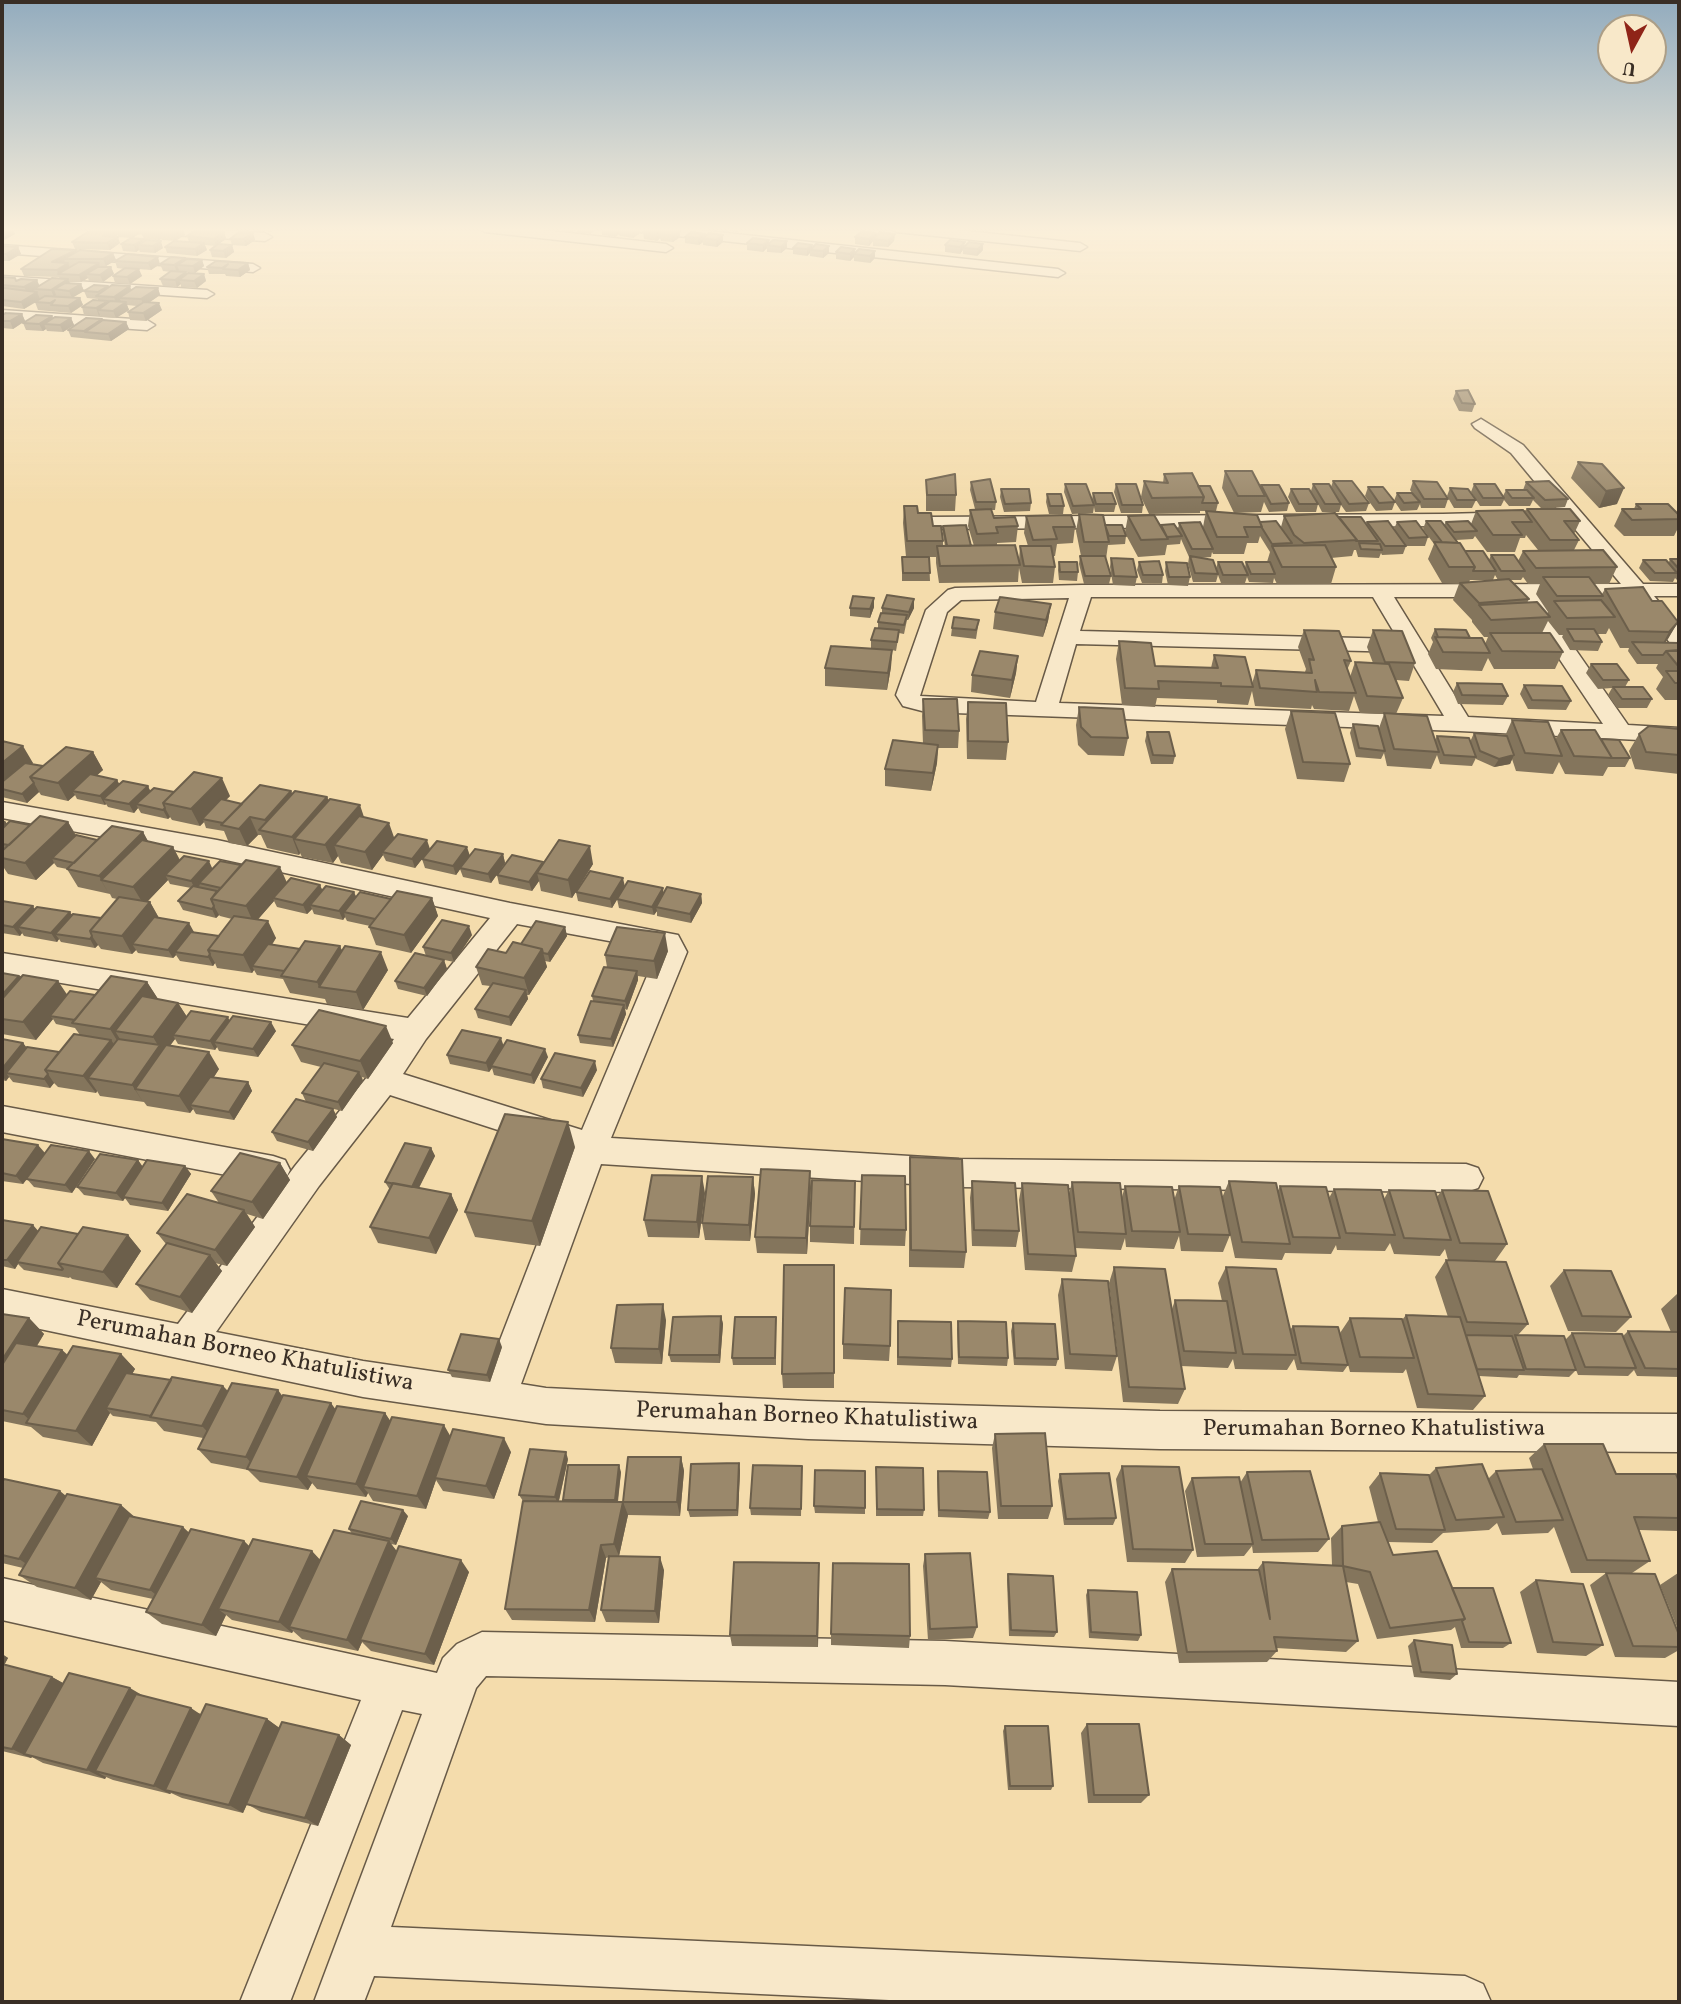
<!DOCTYPE html>
<html>
<head>
<meta charset="utf-8">
<style>
	body { margin:0 }
	#map { position:relative; width:1681px; height:2004px; overflow:hidden; background:#f4dcac; font-family:Vollkorn,serif }
	canvas { display:block }
	.frame { position:absolute; inset:0; border:4px solid #392e25; pointer-events:none }
	.north { position:absolute; left:1597px; top:14px; width:70px; height:70px; box-sizing:border-box; background:#f8e8c9; border:2px solid #ac9e87; border-radius:50%; rotate:188deg; font-size:19px; font-weight:700; line-height:28px; text-align:center; color:#392e25 }
	.north::after { content:''; display:block; margin:auto; width:24px; height:32px; background:#8f2418; clip-path:polygon(50% 0,100% 100%,50% 72%,0 100%) }
</style>
</head>
<body>
<div id="map">
<canvas width="1681" height="2004"></canvas>
<div class="frame"></div>
<div class="north">U</div>
</div>
<script>
const g = document.querySelector('canvas').getContext('2d');
g.lineJoin = 'round';
const poly = rows => new Path2D(rows.map(r => 'M' + r).join(''));
function trace(path, color, width, dash) { g.strokeStyle = color; g.lineWidth = width; g.lineCap = dash ? 'butt' : 'round'; g.setLineDash(dash || []); g.stroke(path); }
function paint(path, color) { g.fillStyle = color; g.fill(path, 'evenodd'); }
function write(font, color, halo, rows, align = 'center') {
  g.font = font + ' Vollkorn,serif'; g.lineWidth = 5; g.setLineDash([]); g.textBaseline = 'middle'; g.strokeStyle = halo; g.fillStyle = color; for (const [text, x, y, turn = 0] of rows) {
    g.save(); g.translate(x, y); g.rotate((+turn || 0) * Math.PI / 180); g.textAlign = isNaN(turn) ? turn : align; if (halo) g.strokeText(text, 0, 0); g.fillText(text, 0, 0); g.restore();
  }
}
const minor = poly([
	[121,228,195,228,265,233,272,237,265,241,127,232,121,228],
	[479,228,525,228,666,244,673,248,666,252,485,232,479,228],
	[634,228,681,228,1058,269,1065,273,1058,277,640,232,634,228],
	[890,228,939,228,1080,243,1087,247,1080,251,896,232,890,228],
	[2,245,253,264,260,268,253,272,2,253,2,245],
	[2,276,207,290,214,294,207,298,2,284,2,276],
	[2,310,147,320,155,325,147,330,2,320,2,310],
	[1481,419,1523,445,1643,584,1679,584,1679,596,1654,596,1679,626,1679,646,1671,644,1631,596,1539,597,1628,725,1679,728,1679,742,1460,731,926,712,903,706,896,695,926,610,948,590,955,588,1082,585,1621,584,1569,522,1443,526,925,529,915,523,925,517,1443,514,1559,511,1511,453,1475,428,1472,424,1481,419],
	[1091,597,1373,597,1398,639,1080,631,1091,597],
	[1394,597,1518,597,1603,724,1468,717,1394,597],
	[1069,598,1036,702,920,696,947,612,961,600,1069,598],
	[1076,644,1406,652,1444,716,1059,703,1076,644],
	[2,802,217,840,510,903,678,935,687,952,611,1138,959,1159,1466,1164,1478,1168,1483,1178,1478,1188,1466,1192,959,1187,601,1164,521,1384,546,1388,808,1401,1160,1411,1679,1414,1679,1452,1160,1449,808,1439,546,1424,363,1397,2,1321,2,1289,178,1324,295,1166,372,1071,394,1039,2,973,2,953,408,1018,490,918,217,858,2,818,2,802],
	[517,924,658,950,582,1130,403,1074,426,1039,517,924],
	[390,1095,572,1154,485,1379,363,1361,216,1332,319,1186,390,1095],
	[2,1106,273,1156,285,1160,290,1170,285,1180,273,1184,2,1132,2,1106],
	[2,1578,437,1673,443,1658,457,1644,482,1632,945,1641,1679,1682,1679,1726,945,1685,486,1676,476,1688,391,1927,1465,1976,1483,1984,1491,2002,932,2002,374,1976,364,2002,314,2002,422,1714,402,1710,290,2002,240,2002,361,1700,2,1620,2,1578]
]);
trace(minor, '#685a47', 3);
paint(minor, '#f8e8c9');
paint(poly([
	[2,228,26,228,21,231,13,231,15,234,2,241],
	[94,228,143,228,144,231,132,238,118,237,118,235,115,237,120,243,110,250,75,249,72,242],
	[182,228,185,235,175,241,162,240,161,239,159,240,144,239,144,241,163,248,155,253,140,252,139,250,136,252,123,251,121,244,144,239,141,233],
	[258,228,276,228,271,232,258,231],
	[561,228,597,228,597,229,590,234,577,232,577,230,573,232,561,231],
	[602,228,639,228,639,234,633,238,620,236,619,234,615,237,602,235],
	[725,228,741,228,737,232,726,230],
	[680,231,680,237,673,242,661,241,660,238,657,241,644,239,643,232],
	[224,232,226,239,218,244,232,245,234,252,226,258,212,257,210,250,216,246,205,245,207,250,197,256,167,253,165,247,189,242,187,236],
	[253,233,255,240,246,246,232,245,230,239],
	[895,234,894,241,888,247,873,246,873,241,869,246,855,244,855,237,875,237],
	[685,237,705,237,723,242,717,247,703,245,703,242,699,245,685,243],
	[769,240,769,243,787,248,781,253,767,252,767,248,763,252,747,250,747,243],
	[945,245,964,247,983,250,977,256,963,254,963,250,960,254,945,252],
	[829,246,829,253,823,258,810,256,810,253,807,256,793,254,793,248,812,248],
	[18,247,21,254,9,261,2,261,2,254],
	[855,249,855,253,875,251,875,258,870,263,854,261,854,257,850,261,836,259,836,252],
	[76,250,76,252,113,253,116,260,106,266,100,266,111,267,114,274,103,282,89,281,88,278,81,282,69,282,70,283,81,284,84,291,73,297,80,298,83,305,71,313,38,310,35,302,38,301,24,309,2,306,2,277,16,281,37,280,39,286,60,279,59,277,24,276,21,269],
	[185,258,186,260,202,260,204,266,195,273,186,272,187,275,204,274,206,281,197,288,181,287,181,284,177,287,163,286,160,279,171,272,163,271,160,264],
	[115,261,160,264,151,270,138,269,142,276,130,284,115,283,113,276,124,269,117,268],
	[248,263,250,270,240,277,226,276,225,274,209,274,207,267],
	[130,286,131,290,158,288,160,295,150,302,162,310,146,321,130,320,128,312,137,306,127,305,129,310,116,318,101,317,100,315,99,316,84,315,82,307,98,300,98,299,87,298,84,291,109,287],
	[2,312,4,314,22,314,25,321,13,329,2,328],
	[52,316,53,318,71,318,74,325,63,332,47,331,46,329,43,331,26,330,23,323],
	[102,321,126,322,129,329,111,341,71,337,68,330],
	[1456,391,1475,404,1472,412,1459,411,1453,399],
	[1578,462,1602,464,1617,504,1599,508,1571,478],
	[1225,471,1261,487,1261,485,1289,503,1287,511,1269,512,1264,502,1261,512,1234,513,1222,488],
	[1164,474,1198,486,1218,503,1216,511,1209,511,1260,522,1281,527,1284,516,1339,518,1366,525,1367,522,1394,529,1397,522,1428,537,1425,546,1406,546,1403,554,1382,555,1381,553,1379,558,1358,557,1356,550,1354,550,1352,556,1331,558,1336,567,1331,584,1277,584,1274,578,1273,583,1249,582,1247,577,1245,583,1221,583,1218,575,1216,582,1193,582,1188,564,1189,557,1181,539,1180,544,1167,545,1165,555,1138,557,1125,533,1126,536,1125,544,1108,545,1106,559,1111,576,1109,584,1084,584,1079,564,1080,556,1081,556,1076,531,1079,514,1125,532,1128,516,1178,530,1179,523,1203,527,1206,511,1200,511,1200,513,1149,514,1141,497,1144,481,1163,483],
	[1260,536,1270,552,1267,562,1246,562,1245,568,1218,562,1216,568,1200,558,1211,557,1212,552,1213,554,1244,554,1247,543,1258,543],
	[926,480,956,495,955,511,926,511],
	[1333,481,1369,503,1366,511,1346,512,1341,505,1339,512,1322,512,1318,504,1316,512,1296,512,1288,497,1291,489,1311,491,1313,484,1331,487],
	[1413,481,1448,499,1445,508,1421,508,1420,504,1417,510,1401,511,1395,502,1392,510,1376,511,1365,496,1368,487,1394,501,1397,493,1412,493,1410,490],
	[971,482,996,502,995,510,991,510,994,518,1018,526,1016,542,997,543,997,546,1019,561,1020,546,1028,546,1024,533,1026,516,1075,527,1073,543,1057,544,1055,556,1053,556,1055,567,1053,583,1022,583,1019,568,1018,582,939,583,936,563,936,557,929,557,930,581,902,581,902,557,906,557,903,523,904,506,918,513,933,526,943,541,943,546,945,546,943,534,943,526,971,546,974,546,968,526,970,510,975,509,970,490],
	[1526,482,1568,499,1565,507,1542,509,1533,500,1530,506,1509,506,1504,500,1501,506,1480,506,1471,492,1474,484,1503,496,1506,490,1523,490],
	[1065,484,1092,500,1093,493,1116,504,1114,512,1095,512,1094,507,1093,513,1072,514,1064,492],
	[1116,484,1143,505,1142,513,1121,513,1114,492],
	[1450,488,1476,500,1472,508,1454,508,1447,496],
	[1001,489,1031,503,1030,511,1004,512,1000,497],
	[1047,494,1064,506,1063,514,1049,514,1046,502],
	[1636,504,1679,515,1679,526,1674,536,1624,536,1614,526,1622,509,1634,509],
	[1527,509,1580,521,1574,534,1579,540,1574,550,1617,567,1609,584,1594,584,1602,594,1605,589,1652,601,1678,622,1665,643,1679,643,1679,700,1665,700,1656,689,1663,677,1656,668,1658,664,1637,664,1628,651,1629,648,1620,648,1609,628,1606,634,1597,634,1602,642,1598,651,1570,650,1562,637,1563,635,1559,635,1548,621,1542,633,1563,652,1555,669,1494,669,1488,658,1482,671,1436,669,1428,654,1433,642,1431,638,1435,629,1470,638,1485,644,1488,637,1484,637,1472,622,1472,620,1453,600,1459,584,1442,583,1428,559,1434,544,1423,529,1426,521,1444,525,1446,522,1471,524,1476,511,1525,513],
	[1526,535,1538,550,1523,551,1518,561,1491,555,1489,560,1465,551,1456,540,1473,539,1475,536,1487,552,1515,552,1520,538,1525,538],
	[1495,575,1498,580,1469,582,1470,580,1493,580],
	[1523,577,1528,584,1540,584,1536,594,1548,612,1547,614,1527,603,1529,599,1510,580,1521,580],
	[1111,558,1137,577,1135,586,1113,585,1110,567],
	[1670,559,1679,559,1679,582,1675,578,1673,582,1650,581,1639,568,1643,560,1669,562],
	[1059,562,1078,572,1077,581,1059,580,1058,570],
	[1139,562,1163,575,1162,583,1142,583,1137,570],
	[1166,562,1190,577,1188,586,1168,585,1165,571],
	[874,598,874,607,870,618,850,616,850,608],
	[1051,604,1048,621,1043,637,993,629,995,612],
	[882,608,914,608,908,620,907,620,904,634,899,633,896,651,892,650,891,667,887,690,825,686,825,668,871,648,871,640,878,628,878,622,882,613],
	[979,620,976,639,951,636,952,628],
	[1304,630,1351,661,1347,670,1350,677,1355,662,1373,663,1367,647,1373,630,1415,663,1409,681,1396,680,1403,698,1396,714,1435,740,1437,736,1470,742,1474,733,1505,736,1512,720,1555,740,1561,730,1601,739,1630,758,1625,767,1608,767,1603,776,1565,774,1559,762,1553,774,1516,771,1512,759,1510,764,1494,767,1476,759,1476,758,1472,766,1440,764,1437,755,1431,769,1387,766,1384,753,1381,759,1356,757,1350,733,1353,724,1379,728,1384,714,1360,713,1354,696,1349,711,1314,709,1312,705,1311,709,1255,706,1252,691,1248,705,1217,703,1217,700,1157,698,1155,707,1122,705,1116,659,1119,641,1155,666,1211,668,1214,655,1252,684,1256,670,1305,672,1306,669,1298,647],
	[1018,656,1016,673,1010,698,971,692,972,675],
	[1591,664,1629,680,1625,687,1652,699,1647,708,1617,708,1608,695,1612,688,1598,689,1586,673],
	[1457,683,1508,696,1503,705,1458,704,1453,692],
	[1524,685,1571,701,1566,710,1528,709,1520,694],
	[923,699,959,731,958,748,938,748,937,763,931,791,885,786,885,769,923,744,922,716],
	[968,702,1008,742,1006,760,967,759,966,719],
	[1079,707,1128,738,1124,756,1088,755,1078,745,1076,725],
	[1291,711,1350,764,1344,782,1297,779,1285,729],
	[1679,729,1679,774,1635,769,1629,751,1639,734],
	[1147,732,1175,756,1173,764,1151,764,1145,741],
	[2,741,33,763,32,764,43,766,93,752,103,770,96,776,117,780,119,784,148,786,150,791,230,796,226,800,242,804,291,791,292,794,327,797,329,801,364,817,394,838,430,849,415,868,386,861,383,855,372,870,341,863,338,856,333,863,302,857,300,853,299,855,267,848,261,835,258,835,247,846,229,843,224,831,206,828,204,822,200,826,172,820,170,817,168,819,141,813,138,808,134,813,108,807,106,804,105,805,77,799,75,795,68,801,41,795,39,792,27,803,2,797],
	[2,820,5,821,7,824,30,825,68,822,76,835,97,840,143,832,148,842,173,847,180,860,212,868,287,883,320,885,322,890,354,892,356,897,391,899,432,898,438,916,411,953,376,945,369,927,370,926,347,921,345,917,343,920,314,914,312,909,307,914,277,907,274,901,258,919,276,938,272,945,300,949,340,946,342,951,388,970,363,1010,327,1004,325,999,290,993,283,979,257,975,254,970,252,973,217,968,215,963,213,966,180,961,176,955,173,958,138,953,136,950,132,954,101,949,98,945,95,948,61,942,59,939,57,942,24,936,22,933,20,936,2,933,2,901,34,909,101,918,117,899,112,898,110,894,78,887,67,869,57,867,54,863,36,880,8,874,2,865],
	[168,880,170,884,191,888,178,901,183,910,216,918,219,915,220,916,232,919,219,936,194,932,159,918,150,902,147,902],
	[503,854,505,863,491,883,463,877,460,869,456,875,425,868,422,859],
	[544,863,593,864,572,898,541,891,539,881,532,891,499,884,497,875],
	[625,887,664,893,701,894,702,903,691,923,657,916,657,911,654,915,619,908,617,899,612,908,578,901,576,892],
	[565,927,567,936,550,962,545,961,547,967,529,995,527,995,528,999,511,1026,478,1018,475,1009,490,986,482,985,476,967,506,953,521,944],
	[472,935,454,962,426,956,423,947],
	[668,951,657,979,638,976,638,980,627,1010,625,1009,626,1014,613,1047,580,1043,578,1035,593,1001,592,996,607,967,605,955],
	[444,960,447,969,427,996,398,989,395,981],
	[2,973,67,994,95,995,147,982,158,999,178,1003,187,1017,230,1020,276,1031,258,1057,219,1051,217,1047,215,1050,178,1044,175,1039,170,1046,219,1069,214,1077,248,1082,252,1091,234,1120,196,1114,193,1109,190,1113,147,1106,144,1102,100,1096,97,1091,96,1093,58,1087,54,1083,50,1088,13,1082,9,1077,6,1081,2,1080,2,1039,23,1043,27,1048,59,1052,80,1035,75,1028,56,1024,53,1019,36,1040,2,1034],
	[393,1043,368,1079,362,1077,363,1081,342,1111,306,1102,302,1093,321,1067,301,1062,292,1045],
	[504,1045,548,1057,534,1084,494,1075,492,1068,489,1072,450,1064,447,1055],
	[597,1070,583,1097,543,1088,541,1079],
	[333,1109,337,1117,313,1151,277,1141,272,1132],
	[2,1139,45,1153,95,1159,72,1193,34,1187,27,1179,23,1184,2,1181],
	[575,1147,540,1246,475,1237,465,1212],
	[431,1148,435,1156,419,1188,451,1194,458,1210,436,1254,378,1243,370,1227,390,1190,385,1182],
	[910,1157,966,1252,964,1268,909,1267,909,1174],
	[138,1160,143,1167,185,1166,191,1174,168,1211,130,1205,125,1198,123,1201,84,1195,77,1187],
	[280,1163,290,1180,263,1219,247,1214,255,1227,227,1266,215,1263,222,1271,192,1313,150,1300,136,1284,166,1244,157,1233,219,1203,211,1191],
	[862,1175,906,1230,905,1246,860,1245],
	[753,1177,755,1194,750,1241,705,1240,702,1223],
	[855,1181,854,1244,810,1242,810,1226],
	[972,1181,1019,1231,1016,1247,972,1246,970,1198],
	[1229,1181,1278,1191,1280,1186,1329,1198,1334,1189,1384,1199,1389,1190,1437,1197,1442,1190,1507,1244,1495,1261,1448,1260,1445,1249,1440,1256,1394,1254,1390,1243,1385,1251,1337,1250,1336,1245,1331,1254,1285,1253,1282,1260,1235,1258,1230,1235,1223,1252,1181,1251,1179,1236,1174,1249,1126,1247,1125,1238,1121,1250,1075,1248,1076,1256,1072,1272,1025,1270,1019,1200,1022,1183,1069,1194,1072,1182,1122,1197,1125,1186,1174,1200,1179,1186,1222,1198],
	[811,1187,807,1254,757,1253,755,1237],
	[705,1193,699,1238,648,1237,644,1220],
	[2,1220,38,1231,78,1234,128,1235,141,1251,117,1288,72,1279,70,1277,69,1278,24,1270,18,1264,15,1269,2,1266],
	[1446,1260,1528,1324,1518,1335,1565,1340,1572,1333,1623,1336,1628,1331,1671,1332,1661,1309,1677,1294,1679,1294,1679,1377,1637,1376,1634,1370,1628,1376,1578,1375,1576,1370,1569,1377,1519,1375,1517,1378,1479,1376,1485,1396,1473,1410,1417,1408,1406,1369,1403,1373,1350,1372,1340,1333,1350,1318,1402,1320,1406,1315,1448,1317,1435,1277],
	[834,1265,834,1388,783,1388,782,1374],
	[1114,1267,1172,1309,1175,1300,1222,1301,1218,1283,1226,1267,1290,1330,1293,1326,1348,1365,1343,1372,1297,1370,1294,1359,1287,1370,1235,1369,1233,1359,1228,1368,1181,1366,1185,1389,1178,1404,1123,1402,1109,1283],
	[1564,1270,1631,1317,1616,1332,1568,1331,1550,1286],
	[1062,1279,1117,1356,1112,1371,1065,1369,1058,1295],
	[2,1314,29,1318,44,1334,37,1346,62,1350,68,1355,121,1354,135,1369,132,1374,171,1380,223,1386,228,1391,282,1396,336,1409,385,1413,390,1421,511,1452,494,1499,443,1491,436,1480,426,1509,373,1501,368,1493,366,1497,317,1489,312,1483,308,1490,260,1482,248,1470,211,1463,198,1449,203,1438,164,1431,156,1422,113,1416,110,1413,92,1446,43,1437,31,1427,2,1421],
	[721,1316,723,1324,720,1363,671,1362,669,1355],
	[776,1317,776,1365,733,1365,732,1358],
	[666,1320,662,1364,615,1363,611,1348],
	[958,1321,1008,1358,1007,1366,958,1364,957,1329],
	[1013,1323,1058,1359,1056,1366,1014,1365,1011,1331],
	[897,1328,952,1359,951,1367,897,1365],
	[843,1344,890,1346,889,1361,843,1359],
	[502,1347,490,1382,452,1377,448,1370],
	[995,1434,1052,1506,1048,1519,998,1519,992,1448],
	[1544,1444,1616,1474,1679,1482,1679,1529,1677,1531,1639,1530,1650,1561,1632,1573,1571,1573,1554,1527,1548,1533,1502,1535,1497,1523,1489,1530,1443,1533,1432,1543,1388,1542,1393,1555,1452,1588,1511,1643,1503,1648,1461,1648,1455,1627,1451,1630,1377,1639,1358,1584,1346,1582,1358,1641,1346,1652,1276,1648,1277,1651,1267,1662,1179,1663,1165,1582,1172,1569,1257,1570,1263,1562,1332,1565,1331,1538,1342,1526,1378,1522,1369,1487,1380,1473,1429,1475,1436,1468,1488,1479,1496,1471,1533,1469,1529,1458],
	[681,1457,684,1471,680,1516,628,1515,619,1556,664,1570,659,1623,606,1622,601,1610,609,1557,606,1558,595,1622,512,1620,505,1609,523,1501,519,1495,568,1459,559,1501,564,1501,563,1500,621,1472,618,1502,623,1502],
	[802,1466,801,1516,751,1515,750,1508],
	[1122,1466,1193,1550,1185,1563,1127,1562,1116,1479],
	[740,1470,738,1516,690,1517,688,1510],
	[865,1471,865,1514,815,1513,814,1506],
	[938,1471,990,1512,988,1519,938,1517,937,1477],
	[1247,1472,1329,1539,1318,1552,1253,1553,1252,1546,1244,1556,1197,1557,1185,1491,1192,1478,1240,1483],
	[876,1474,924,1510,923,1516,876,1516],
	[1060,1474,1116,1518,1113,1525,1064,1525,1058,1481],
	[2,1483,66,1496,189,1533,244,1541,249,1546,320,1560,352,1534,349,1529,408,1516,396,1545,391,1544,397,1552,469,1572,434,1665,371,1651,362,1642,358,1651,302,1639,293,1631,292,1633,232,1620,226,1615,216,1636,162,1624,146,1612,153,1599,111,1590,101,1582,91,1600,37,1587,19,1575,23,1568,2,1563],
	[925,1554,977,1627,973,1638,928,1640,923,1566],
	[1606,1573,1679,1635,1679,1650,1665,1658,1615,1657,1590,1585],
	[1678,1573,1679,1573,1679,1632,1660,1585],
	[1008,1574,1057,1632,1054,1637,1009,1636,1007,1580],
	[819,1575,818,1647,732,1646,730,1635],
	[1536,1580,1603,1645,1586,1656,1537,1653,1520,1592],
	[1088,1590,1141,1635,1138,1641,1089,1638,1086,1595],
	[831,1634,910,1636,909,1648,831,1645],
	[1414,1640,1457,1674,1450,1680,1414,1677,1408,1646],
	[2,1654,8,1658,4,1665,52,1677,63,1683,145,1697,201,1714,267,1719,279,1728,339,1735,351,1745,318,1826,261,1812,247,1804,243,1813,182,1798,171,1793,170,1794,113,1780,106,1777,105,1779,43,1763,32,1757,31,1758,2,1751],
	[1087,1724,1149,1795,1141,1803,1088,1803,1081,1733],
	[1005,1726,1053,1786,1051,1790,1008,1790,1003,1731]
]), '#84755c');
paint(poly([
	[10,228,12,228,15,234,2,241,2,233],
	[115,228,127,228,116,231,118,235,105,242,103,236],
	[134,228,143,228,144,231,132,238,129,232],
	[164,228,166,228,168,234,159,234,161,239,159,240,156,234],
	[182,228,185,235,175,241,173,235],
	[589,228,597,228,597,229,590,234],
	[616,228,622,228,619,229,619,234,615,237,614,230],
	[636,228,639,228,639,234,633,238,632,231],
	[663,229,664,235,660,234,660,238,657,241,656,234],
	[680,231,680,237,673,242,672,236],
	[224,232,226,239,216,246,214,239],
	[253,233,255,240,246,246,244,239],
	[876,233,875,239,873,239,873,241,869,246,869,239],
	[705,234,705,239,703,238,703,242,699,245,698,238],
	[895,234,894,241,888,247,888,241],
	[723,235,723,242,717,247,716,240],
	[118,237,120,243,110,250,107,243],
	[144,239,146,246,138,245,139,250,136,252,134,245],
	[769,240,769,245,767,245,767,248,763,252,763,245],
	[161,241,163,248,155,253,153,246],
	[787,241,787,248,781,253,781,247],
	[965,242,964,248,960,254,960,247],
	[204,243,207,250,197,256,195,249],
	[983,244,983,250,977,256,978,249],
	[232,245,234,252,226,258,223,251],
	[812,245,812,250,810,250,810,253,807,256,807,249],
	[829,246,829,253,823,258,823,251],
	[18,247,21,254,9,261,6,254],
	[855,249,855,254,854,254,854,257,850,261,850,254],
	[76,250,79,257,64,259,65,264,52,262],
	[875,251,875,258,870,263,870,256],
	[113,253,116,260,106,266,103,259],
	[158,257,160,264,151,270,148,263],
	[185,258,187,265,177,265,179,270,177,272,174,265],
	[202,260,204,266,195,273,193,266],
	[68,263,71,270,58,274,57,270],
	[99,263,101,270,86,274,88,278,81,282,79,275],
	[248,263,250,270,240,277,238,270],
	[111,267,114,274,103,282,100,275],
	[139,269,142,276,130,284,127,277],
	[186,272,188,279,179,280,181,284,177,287,175,280],
	[204,274,206,281,197,288,194,281],
	[68,279,71,286,54,289,56,295,54,297,51,290],
	[37,280,40,287,28,294,24,287],
	[81,284,84,291,72,298,69,291],
	[130,286,132,293,119,298,121,301,116,304,114,297],
	[158,288,160,295,144,306,141,299],
	[37,292,40,299,24,309,21,302],
	[80,298,83,305,71,313,68,306],
	[108,301,110,308,98,310,100,315,99,316,96,308],
	[126,302,129,310,116,318,113,311],
	[159,303,162,310,146,321,143,313],
	[22,314,25,321,13,329,10,321],
	[52,316,55,323,44,324,46,329,43,331,39,324],
	[71,318,74,325,63,332,60,325],
	[126,322,129,329,111,341,108,334],
	[1624,488,1617,504,1599,508,1606,491],
	[874,598,874,607,870,618,870,609],
	[914,599,914,608,908,620,909,612],
	[1051,604,1048,621,1043,637,1046,620],
	[1678,622,1668,639,1660,649,1669,632],
	[892,650,891,667,887,690,888,673],
	[1018,656,1016,673,1010,698,1012,680],
	[938,745,937,763,931,791,933,773],
	[23,746,33,763,6,787,2,780,2,763],
	[93,752,103,770,78,792,72,791,75,795,68,801,58,783],
	[1514,755,1510,764,1494,767,1499,759],
	[222,778,230,796,206,820,202,819,204,822,200,826,191,809],
	[117,780,122,789,103,799,106,804,105,805,100,796],
	[34,783,39,792,27,803,22,794],
	[148,786,152,795,136,804,138,808,134,813,129,804],
	[291,791,299,809,270,832,265,820],
	[327,797,334,815,294,839,300,853,299,855,292,837],
	[360,805,366,823,334,845,338,856,333,863,325,845],
	[165,808,170,817,168,819,163,810],
	[250,817,258,835,247,846,239,829],
	[5,821,11,830,2,838,2,823],
	[68,822,78,840,52,858,54,863,36,880,25,863],
	[389,823,395,840,382,852,383,855,372,870,365,852],
	[143,832,153,850,101,880,109,894,99,876],
	[427,840,430,849,415,868,412,859],
	[590,846,593,864,572,898,568,880],
	[173,847,182,865,165,875,168,880,144,905,133,887],
	[467,847,470,856,456,875,453,866],
	[503,854,505,863,491,883,488,874],
	[209,861,213,870,199,883,200,885,195,889,191,881],
	[543,862,537,873,539,881,532,891,529,882],
	[280,867,288,885,273,898,274,901,254,924,246,906],
	[623,878,625,887,612,908,610,899],
	[320,885,324,894,310,905,312,909,307,914,303,905],
	[663,888,664,897,656,907,657,911,654,915,652,907],
	[354,892,358,901,344,912,345,917,343,920,339,911],
	[701,894,702,903,691,923,690,914],
	[432,898,438,916,411,953,404,935],
	[150,902,160,920,132,944,136,950,132,954,122,936],
	[33,906,38,915,18,927,22,933,20,936,13,927],
	[214,906,219,915,216,918,212,909],
	[70,912,76,921,55,934,59,939,57,942,51,933],
	[268,921,276,938,256,967,252,966,254,970,252,973,243,955],
	[189,923,194,932,175,952,176,955,173,958,168,950],
	[469,926,472,935,454,962,451,953],
	[565,927,567,936,550,962,548,954],
	[665,933,668,951,657,979,654,961],
	[92,936,98,945,95,948,90,939],
	[340,946,348,964,319,987,317,982],
	[542,949,547,967,529,995,524,978],
	[381,952,388,970,363,1010,356,992],
	[210,954,215,963,213,966,208,957],
	[444,960,447,969,427,996,424,988],
	[637,971,638,980,627,1010,625,1001],
	[19,976,31,994,2,1019,2,995],
	[58,981,70,999,50,1016,53,1019,36,1040,23,1022],
	[147,982,158,999,115,1031,123,1044,121,1047,110,1029],
	[526,990,528,999,511,1026,509,1017],
	[178,1003,189,1020,173,1035,175,1039,135,1089,143,1102,132,1085,159,1047,153,1037],
	[624,1005,626,1014,613,1047,611,1039],
	[228,1017,232,1026,214,1042,217,1047,215,1050,210,1041],
	[271,1022,276,1031,258,1057,253,1049],
	[386,1026,393,1043,368,1079,360,1061],
	[501,1038,504,1047,491,1066,492,1068,489,1072,486,1063],
	[111,1040,123,1057,88,1078,97,1091,96,1093,83,1076],
	[23,1043,29,1051,6,1073,9,1077,6,1081,2,1075,2,1069],
	[545,1049,548,1057,534,1084,531,1075],
	[209,1052,219,1069,195,1106,190,1105,193,1109,190,1113,179,1096],
	[595,1061,597,1070,583,1097,581,1088],
	[359,1072,363,1081,342,1111,338,1102],
	[48,1074,54,1083,50,1088,44,1079],
	[248,1082,252,1091,234,1120,229,1112],
	[333,1109,337,1117,313,1151,308,1142],
	[568,1122,575,1147,540,1246,532,1221],
	[38,1145,45,1153,23,1184,16,1176],
	[431,1148,435,1156,415,1195,412,1187],
	[89,1151,95,1159,72,1193,65,1185],
	[138,1160,144,1169,123,1197,125,1198,123,1201,116,1193],
	[280,1163,290,1180,263,1219,252,1202],
	[185,1166,191,1174,168,1211,162,1203],
	[810,1171,811,1187,807,1254,806,1238],
	[702,1176,705,1193,699,1238,697,1222],
	[753,1177,755,1194,750,1241,749,1225],
	[451,1194,458,1210,436,1254,429,1238],
	[244,1210,255,1227,227,1266,215,1250],
	[33,1225,40,1233,17,1262,18,1264,15,1269,7,1260],
	[128,1235,141,1251,117,1288,103,1272],
	[210,1255,222,1271,192,1313,180,1297],
	[663,1304,666,1320,662,1364,659,1349],
	[721,1316,723,1324,720,1363,719,1355],
	[29,1318,44,1334,5,1396,2,1393,2,1360],
	[499,1339,502,1347,490,1382,487,1375],
	[62,1350,77,1365,34,1424,23,1414],
	[121,1354,135,1369,112,1409,106,1408,110,1413,92,1446,76,1431],
	[223,1386,235,1400,215,1440,202,1426],
	[278,1390,289,1405,258,1471,246,1457],
	[331,1403,341,1417,306,1476,312,1483,308,1490,297,1477],
	[385,1413,395,1428,363,1487,368,1493,366,1497,356,1484],
	[444,1425,452,1439,435,1478,436,1480,426,1509,417,1496],
	[504,1438,511,1452,494,1499,486,1486],
	[566,1452,568,1459,558,1504,555,1497],
	[681,1457,684,1471,680,1516,677,1502],
	[739,1463,740,1470,738,1516,737,1510],
	[619,1465,621,1472,617,1506,615,1500],
	[60,1491,77,1505,37,1571,19,1559],
	[623,1502,628,1515,619,1556,614,1544],
	[121,1505,137,1519,95,1578,101,1582,91,1600,75,1588],
	[403,1510,408,1516,396,1545,391,1539],
	[183,1527,197,1540,165,1602,150,1590],
	[244,1541,256,1553,218,1609,226,1615,216,1636,202,1625],
	[389,1541,399,1554,360,1640,362,1642,358,1651,347,1640],
	[601,1545,606,1558,595,1622,589,1610],
	[312,1551,324,1564,289,1627,293,1631,292,1633,279,1622],
	[660,1557,664,1570,659,1623,655,1611],
	[461,1560,469,1572,434,1665,425,1654],
	[819,1563,819,1575,818,1647,817,1636],
	[2,1654,8,1658,2,1669],
	[52,1677,70,1687,24,1754,32,1757,31,1758,12,1749],
	[130,1688,147,1698,95,1771,106,1777,105,1779,87,1770],
	[191,1708,206,1718,165,1790,171,1793,170,1794,154,1786],
	[267,1719,281,1729,243,1813,229,1805],
	[339,1735,351,1745,318,1826,305,1818]
]), '#6c5f4b');
const building = poly([
	[2,228,10,228,2,233,2,228],
	[94,228,115,228,103,236,118,237,107,243,72,242,94,228],
	[120,228,134,228,129,232,116,231,120,228],
	[148,228,164,228,156,234,141,233,148,228],
	[168,228,182,228,173,235,159,234,168,228],
	[620,228,636,228,632,231,619,229,620,228],
	[649,228,658,228,663,229,656,234,643,232,649,228],
	[197,229,224,232,214,239,187,236,197,229],
	[667,229,680,231,672,236,660,234,667,229],
	[862,231,876,233,869,239,855,237,862,231],
	[239,232,253,233,244,239,230,239,239,232],
	[691,232,705,234,698,238,685,237,691,232],
	[880,232,895,234,888,241,873,239,880,232],
	[709,233,723,235,716,240,703,238,709,233],
	[131,238,144,239,134,245,121,244,131,238],
	[753,238,769,240,763,245,747,243,753,238],
	[146,240,161,241,153,246,138,245,146,240],
	[773,240,787,241,781,247,767,245,773,240],
	[950,240,965,242,960,247,945,245,950,240],
	[174,241,204,243,195,249,165,247,174,241],
	[969,242,983,244,978,249,963,248,969,242],
	[798,243,812,245,807,249,793,248,798,243],
	[218,244,232,245,223,251,210,250,218,244],
	[816,244,829,246,823,251,810,250,816,244],
	[3,246,18,247,6,254,2,254,2,247,3,246],
	[841,247,855,249,850,254,836,252,841,247],
	[52,249,76,250,52,262,68,263,57,270,21,269,52,249],
	[859,249,875,251,870,256,854,254,859,249],
	[80,250,113,253,103,259,64,259,80,250],
	[127,254,158,257,148,263,115,261,127,254],
	[171,257,185,258,174,265,160,264,171,257],
	[187,259,202,260,193,266,177,265,187,259],
	[216,261,248,263,238,270,223,269,228,264,222,268,207,267,216,261],
	[79,262,99,263,79,275,58,274,79,262],
	[98,267,111,267,100,275,86,274,98,267],
	[125,268,139,269,127,277,113,276,125,268],
	[171,271,186,272,175,280,160,279,171,271],
	[188,273,204,274,194,281,179,280,188,273],
	[2,277,15,278,16,281,21,279,37,280,24,287,2,285,2,277],
	[52,278,68,279,51,290,34,289,52,278],
	[65,283,81,284,69,291,54,289,65,283],
	[94,285,108,286,98,292,84,291,94,285],
	[112,285,130,286,114,297,96,296,112,285],
	[136,287,158,288,141,299,119,298,136,287],
	[4,288,37,292,21,302,2,300,2,290,4,288],
	[45,296,80,298,68,306,51,305,55,300,50,303,35,302,45,296],
	[93,300,108,301,96,308,82,307,93,300],
	[110,301,126,302,113,311,98,310,110,301],
	[144,302,159,303,143,313,128,312,144,302],
	[6,313,22,314,10,321,2,321,2,315,6,313],
	[36,315,52,316,39,324,23,323,36,315],
	[55,317,71,318,60,325,44,324,55,317],
	[86,318,102,319,84,331,68,330,86,318],
	[103,320,126,322,108,334,85,332,103,320],
	[1468,390,1475,404,1462,403,1456,391,1468,390],
	[1578,462,1602,464,1624,488,1606,491,1578,462],
	[1225,471,1252,471,1265,496,1238,496,1225,471],
	[1192,473,1204,497,1152,498,1144,481,1168,483,1164,474,1192,473],
	[955,474,956,495,927,495,926,480,955,474],
	[990,479,996,502,976,502,971,482,990,479],
	[1333,481,1352,481,1369,503,1349,504,1333,481],
	[1413,481,1437,482,1448,499,1424,499,1413,481],
	[1549,481,1568,499,1545,500,1526,482,1549,481],
	[1065,484,1086,484,1094,505,1073,506,1065,484],
	[1116,484,1136,484,1143,505,1122,505,1116,484],
	[1313,484,1329,484,1341,504,1325,504,1313,484],
	[1474,484,1495,484,1504,498,1483,498,1474,484],
	[1261,485,1279,485,1289,503,1271,504,1261,485],
	[1198,486,1210,486,1218,503,1202,503,1204,497,1198,486],
	[1368,487,1383,487,1395,502,1379,503,1368,487],
	[1450,488,1468,489,1476,500,1457,500,1450,488],
	[1001,489,1029,489,1031,503,1005,504,1001,489],
	[1291,489,1309,489,1318,504,1299,504,1291,489],
	[1506,490,1527,490,1534,498,1512,498,1506,490],
	[1093,493,1112,493,1116,504,1096,504,1093,493],
	[1397,493,1412,493,1420,502,1404,503,1397,493],
	[1047,494,1061,494,1064,506,1050,506,1047,494],
	[1636,504,1668,504,1679,515,1679,519,1632,520,1622,509,1641,509,1636,504],
	[904,506,917,506,918,513,931,513,933,526,941,526,943,541,907,541,904,506],
	[991,509,994,518,1015,517,1018,526,996,527,998,533,977,534,970,510,991,509],
	[1527,509,1570,509,1580,521,1564,521,1579,540,1550,540,1527,509],
	[1523,510,1532,522,1512,522,1522,535,1493,535,1476,511,1523,510],
	[1206,511,1257,515,1262,527,1244,527,1248,537,1217,537,1206,511],
	[1335,513,1357,540,1304,543,1294,535,1284,516,1335,513],
	[1079,514,1103,515,1109,542,1084,542,1079,514],
	[1071,515,1075,527,1053,527,1057,539,1033,540,1026,516,1071,515],
	[1154,515,1168,539,1141,540,1128,516,1154,515],
	[1339,517,1361,517,1378,541,1356,541,1357,540,1339,517],
	[1276,521,1292,543,1272,544,1262,528,1260,522,1276,521],
	[1388,521,1406,546,1385,546,1367,522,1388,521],
	[1416,521,1428,537,1409,538,1397,522,1416,521],
	[1426,521,1441,521,1458,543,1442,542,1426,521],
	[1468,521,1477,531,1454,532,1446,522,1468,521],
	[1200,522,1213,549,1192,549,1179,523,1200,522],
	[1174,524,1182,536,1167,537,1161,525,1174,524],
	[966,525,971,546,947,546,943,526,966,525],
	[1105,525,1122,525,1126,536,1109,536,1105,525],
	[1434,542,1460,543,1475,567,1449,567,1434,542],
	[1359,543,1380,544,1382,550,1361,549,1359,543],
	[1015,545,1020,565,940,566,937,546,1015,545],
	[1325,545,1336,567,1282,567,1272,546,1325,545],
	[1020,546,1051,546,1055,567,1024,566,1020,546],
	[1603,550,1617,567,1536,568,1523,551,1603,550],
	[1465,551,1483,551,1496,571,1473,571,1475,567,1465,551],
	[1491,555,1514,555,1525,571,1501,571,1491,555],
	[1080,556,1105,556,1111,576,1085,576,1080,556],
	[1190,556,1213,560,1218,574,1195,573,1190,556],
	[902,557,929,557,930,573,903,573,902,557],
	[1111,558,1133,559,1137,577,1114,576,1111,558],
	[1670,559,1679,559,1679,569,1670,559],
	[1643,560,1666,560,1677,573,1655,573,1643,560],
	[1159,561,1163,575,1143,575,1139,562,1159,561],
	[1059,562,1077,562,1078,572,1060,572,1059,562],
	[1166,562,1187,563,1190,577,1169,577,1166,562],
	[1218,562,1242,562,1248,575,1223,575,1218,562],
	[1246,562,1270,562,1275,574,1251,574,1246,562],
	[1543,577,1589,577,1603,596,1557,596,1543,577],
	[1509,579,1529,599,1479,603,1460,583,1509,579],
	[1643,587,1652,601,1662,601,1678,622,1669,632,1629,631,1605,589,1643,587],
	[887,595,914,599,909,612,882,608,887,595],
	[853,596,874,598,870,609,850,608,853,596],
	[1000,597,1051,604,1046,620,995,612,1000,597],
	[1601,600,1615,617,1567,618,1554,601,1601,600],
	[1537,602,1550,617,1491,620,1479,605,1537,602],
	[881,613,907,615,904,625,878,622,881,613],
	[954,617,979,620,976,630,952,628,954,617],
	[875,628,899,630,897,642,871,640,875,628],
	[1435,629,1466,630,1470,638,1438,637,1435,629],
	[1567,629,1594,629,1602,642,1574,641,1567,629],
	[1304,630,1339,631,1351,661,1344,660,1356,693,1319,692,1315,680,1317,692,1260,688,1256,670,1312,673,1309,659,1314,660,1304,630],
	[1373,630,1402,631,1415,663,1385,662,1373,630],
	[1490,633,1550,633,1563,652,1502,651,1490,633],
	[1435,637,1482,638,1490,653,1443,652,1435,637],
	[1119,641,1151,643,1155,666,1218,668,1214,655,1245,657,1253,687,1221,686,1221,683,1158,681,1159,689,1125,688,1119,641],
	[1632,642,1679,643,1679,651,1666,651,1663,655,1642,655,1632,642],
	[831,646,892,650,888,673,825,668,831,646],
	[1679,650,1679,667,1666,651,1679,650],
	[980,651,1018,656,1012,680,972,675,980,651],
	[1355,662,1389,664,1403,698,1367,696,1355,662],
	[1591,664,1617,664,1629,680,1603,680,1591,664],
	[1666,671,1679,671,1679,683,1675,683,1666,671],
	[1457,683,1502,684,1508,696,1462,695,1457,683],
	[1524,685,1562,686,1571,701,1532,700,1524,685],
	[1613,687,1643,687,1652,699,1622,699,1613,687],
	[923,699,957,699,959,731,925,730,923,699],
	[968,702,1006,703,1008,742,968,741,968,702],
	[1079,707,1123,709,1128,738,1091,737,1081,727,1079,707],
	[1291,711,1335,713,1350,764,1303,762,1291,711],
	[1384,713,1427,716,1439,752,1394,749,1384,713],
	[1512,720,1548,722,1562,756,1525,753,1512,720],
	[1353,724,1378,726,1385,751,1359,748,1353,724],
	[1649,726,1679,729,1679,755,1646,752,1639,734,1649,726],
	[1561,730,1595,730,1612,758,1574,756,1561,730],
	[1147,732,1169,732,1175,756,1153,755,1147,732],
	[1474,733,1507,736,1514,755,1499,759,1480,751,1474,733],
	[1437,736,1469,738,1476,757,1444,755,1437,736],
	[1601,739,1619,740,1630,758,1612,758,1601,739],
	[893,740,938,745,933,773,885,769,893,740],
	[2,741,23,746,2,763,2,741],
	[66,747,93,752,58,783,30,777,66,747],
	[25,763,43,766,30,777,34,783,22,794,2,789,2,782,25,763],
	[194,772,222,778,191,809,163,803,194,772],
	[90,774,117,780,100,796,72,791,90,774],
	[123,781,148,786,129,804,103,799,123,781],
	[260,785,291,791,265,820,250,817,239,829,221,825,260,785],
	[154,788,174,792,163,803,165,808,163,810,136,804,154,788],
	[295,791,327,797,292,837,259,830,295,791],
	[221,799,242,804,223,823,202,819,221,799],
	[330,799,360,805,325,845,294,839,330,799],
	[40,816,68,822,25,863,2,858,2,851,40,816],
	[359,816,389,823,365,852,334,845,359,816],
	[10,821,30,825,9,845,2,844,2,829,10,821],
	[112,826,143,832,99,876,67,869,112,826],
	[398,834,427,840,412,859,382,852,398,834],
	[76,835,97,840,74,863,52,858,76,835],
	[142,840,173,847,133,887,101,880,142,840],
	[559,840,590,846,568,880,537,873,559,840],
	[437,841,467,847,453,866,422,859,437,841],
	[475,849,503,854,488,874,460,868,475,849],
	[512,855,543,862,529,882,497,875,512,855],
	[184,856,209,861,191,881,165,875,184,856],
	[246,860,280,867,246,906,211,899,246,860],
	[220,861,241,865,221,888,199,883,220,861],
	[590,871,623,878,610,899,576,892,590,871],
	[291,878,320,885,303,905,273,898,291,878],
	[628,881,663,888,652,907,617,899,628,881],
	[193,886,217,891,211,899,214,906,212,909,178,901,193,886],
	[326,886,354,892,339,911,310,905,326,886],
	[667,887,701,894,690,914,656,907,667,887],
	[397,891,432,898,404,935,369,927,397,891],
	[360,892,391,899,375,919,344,912,360,892],
	[119,897,150,902,122,936,90,931,119,897],
	[2,901,33,906,13,927,2,925,2,901],
	[37,907,70,912,51,933,18,927,37,907],
	[73,914,101,918,90,931,92,936,90,939,55,934,73,914],
	[234,916,268,921,243,955,208,950,234,916],
	[154,917,189,923,168,950,132,944,154,917],
	[442,920,469,926,451,953,423,947,442,920],
	[536,921,565,927,548,954,543,953,542,949,521,944,536,921],
	[617,927,665,933,654,961,605,955,617,927],
	[191,932,219,936,208,950,210,954,208,957,175,952,191,932],
	[305,941,340,946,317,982,281,976,305,941],
	[513,942,542,949,524,978,476,967,488,949,506,953,513,942],
	[268,944,300,949,284,971,252,966,268,944],
	[345,946,381,952,356,992,319,987,345,946],
	[415,953,444,960,424,988,395,981,415,953],
	[604,967,637,971,625,1001,592,996,604,967],
	[2,973,19,976,2,995,2,973],
	[23,975,58,981,23,1022,2,1019,2,999,23,975],
	[111,976,147,982,110,1029,72,1023,111,976],
	[493,983,526,990,509,1017,475,1009,493,983],
	[70,991,95,995,75,1020,50,1016,70,991],
	[142,996,178,1003,153,1037,115,1031,142,996],
	[591,1001,624,1005,611,1039,578,1035,591,1001],
	[319,1010,386,1026,360,1061,292,1045,319,1010],
	[191,1011,228,1017,210,1041,173,1035,191,1011],
	[233,1016,271,1022,253,1049,214,1042,233,1016],
	[462,1030,501,1038,486,1063,447,1055,462,1030],
	[74,1034,111,1040,83,1076,45,1070,74,1034],
	[2,1039,23,1043,2,1069,2,1039],
	[118,1039,160,1045,132,1085,88,1078,118,1039],
	[507,1040,545,1049,531,1075,491,1066,507,1040],
	[166,1045,209,1052,179,1096,135,1089,166,1045],
	[27,1047,59,1052,45,1070,48,1074,44,1079,6,1073,27,1047],
	[555,1053,595,1061,581,1088,541,1079,555,1053],
	[324,1063,359,1072,338,1102,302,1093,324,1063],
	[210,1077,248,1082,229,1112,190,1105,210,1077],
	[296,1099,333,1109,308,1142,272,1132,296,1099],
	[505,1114,568,1122,532,1221,465,1212,505,1114],
	[2,1139,38,1145,16,1176,2,1173,2,1139],
	[405,1143,431,1148,412,1187,385,1182,405,1143],
	[51,1145,89,1151,65,1185,26,1179,51,1145],
	[240,1153,280,1163,252,1202,211,1191,240,1153],
	[100,1154,138,1160,116,1193,77,1187,100,1154],
	[910,1157,962,1159,966,1252,911,1250,910,1157],
	[147,1160,185,1166,162,1203,123,1197,147,1160],
	[761,1169,810,1171,806,1238,755,1237,761,1169],
	[652,1175,702,1176,697,1222,644,1220,652,1175],
	[862,1175,905,1176,906,1230,860,1229,862,1175],
	[708,1176,753,1177,749,1225,702,1223,708,1176],
	[812,1180,855,1181,854,1227,810,1226,812,1180],
	[972,1181,1015,1183,1019,1231,974,1230,972,1181],
	[1229,1181,1276,1183,1290,1244,1242,1242,1229,1181],
	[1072,1182,1120,1183,1126,1234,1078,1232,1072,1182],
	[393,1183,451,1194,429,1238,370,1227,393,1183],
	[1022,1183,1068,1185,1076,1256,1028,1254,1022,1183],
	[1125,1186,1172,1187,1180,1232,1132,1231,1125,1186],
	[1179,1186,1220,1187,1230,1235,1188,1234,1179,1186],
	[1280,1186,1326,1187,1340,1238,1293,1237,1280,1186],
	[1334,1189,1381,1190,1395,1235,1346,1233,1334,1189],
	[1389,1190,1435,1191,1451,1240,1404,1238,1389,1190],
	[1442,1190,1488,1191,1507,1244,1460,1243,1442,1190],
	[187,1194,244,1210,215,1250,157,1233,187,1194],
	[2,1220,33,1225,7,1260,2,1260,2,1220],
	[41,1227,78,1234,58,1263,63,1269,62,1270,17,1262,41,1227],
	[83,1227,128,1235,103,1272,58,1263,83,1227],
	[167,1243,210,1255,180,1297,136,1284,167,1243],
	[1446,1260,1506,1262,1528,1324,1467,1322,1446,1260],
	[784,1265,834,1265,834,1373,782,1374,784,1265],
	[1114,1267,1165,1269,1185,1389,1129,1387,1114,1267],
	[1226,1267,1276,1269,1296,1355,1243,1354,1226,1267],
	[1564,1270,1611,1271,1631,1317,1582,1316,1564,1270],
	[1062,1279,1108,1281,1117,1356,1070,1354,1062,1279],
	[845,1288,891,1290,890,1346,843,1344,845,1288],
	[1175,1300,1227,1301,1236,1353,1184,1351,1175,1300],
	[663,1304,659,1349,611,1348,617,1305,663,1304],
	[2,1314,29,1318,2,1360,2,1314],
	[1406,1315,1460,1317,1485,1396,1428,1394,1406,1315],
	[721,1316,719,1355,669,1355,673,1317,721,1316],
	[735,1317,776,1317,775,1358,732,1358,735,1317],
	[1350,1318,1402,1319,1414,1358,1360,1357,1350,1318],
	[898,1321,951,1322,952,1359,898,1357,898,1321],
	[958,1321,1006,1322,1008,1358,959,1357,958,1321],
	[1013,1323,1055,1324,1058,1359,1015,1358,1013,1323],
	[1293,1326,1338,1327,1348,1365,1301,1363,1293,1326],
	[1628,1331,1678,1332,1679,1335,1679,1369,1645,1368,1628,1331],
	[1572,1333,1622,1334,1636,1368,1585,1367,1572,1333],
	[461,1334,499,1339,487,1375,448,1370,461,1334],
	[1466,1335,1512,1336,1524,1370,1477,1369,1466,1335],
	[1515,1335,1564,1336,1576,1370,1526,1369,1515,1335],
	[16,1343,62,1350,23,1414,2,1410,2,1365,16,1343],
	[73,1346,121,1354,76,1431,26,1423,73,1346],
	[126,1373,171,1380,151,1416,106,1408,126,1373],
	[172,1377,223,1386,202,1426,150,1417,172,1377],
	[232,1383,278,1390,246,1457,198,1449,232,1383],
	[283,1395,331,1403,297,1477,247,1469,283,1395],
	[337,1406,385,1413,356,1484,306,1476,337,1406],
	[392,1417,444,1425,417,1496,363,1487,392,1417],
	[453,1429,504,1438,486,1486,435,1478,453,1429],
	[1045,1433,1052,1506,1001,1506,995,1434,1045,1433],
	[1544,1444,1603,1444,1616,1474,1676,1474,1679,1482,1679,1518,1634,1517,1650,1561,1587,1560,1544,1444],
	[530,1449,566,1452,555,1497,519,1495,530,1449],
	[628,1457,681,1457,677,1502,623,1502,614,1544,601,1545,589,1610,505,1609,523,1501,623,1502,628,1457],
	[739,1463,737,1510,688,1510,691,1464,739,1463],
	[1482,1464,1504,1517,1456,1520,1436,1468,1482,1464],
	[568,1465,619,1465,615,1500,563,1500,568,1465],
	[753,1465,802,1466,801,1509,750,1508,753,1465],
	[1122,1466,1179,1467,1193,1550,1133,1549,1122,1466],
	[876,1467,923,1468,924,1510,877,1509,876,1467],
	[1542,1469,1563,1520,1516,1522,1496,1471,1542,1469],
	[815,1470,865,1471,865,1508,814,1506,815,1470],
	[938,1471,987,1472,990,1512,939,1510,938,1471],
	[1310,1471,1329,1539,1262,1540,1247,1472,1310,1471],
	[1109,1473,1116,1518,1066,1519,1060,1474,1109,1473],
	[1380,1473,1429,1475,1445,1530,1396,1529,1380,1473],
	[1239,1477,1253,1544,1205,1544,1192,1478,1239,1477],
	[4,1479,60,1491,19,1559,2,1555,2,1483,4,1479],
	[67,1494,121,1505,75,1588,19,1575,67,1494],
	[361,1501,403,1510,391,1539,349,1529,361,1501],
	[129,1516,183,1527,150,1590,95,1578,129,1516],
	[1380,1522,1393,1555,1437,1551,1465,1619,1390,1628,1370,1572,1343,1566,1342,1526,1380,1522],
	[191,1529,244,1541,202,1625,146,1612,191,1529],
	[334,1530,389,1541,347,1640,289,1627,334,1530],
	[253,1539,312,1551,279,1622,218,1609,253,1539],
	[399,1546,461,1560,425,1654,360,1640,399,1546],
	[970,1553,977,1627,930,1629,925,1554,970,1553],
	[609,1556,660,1557,655,1611,601,1610,609,1556],
	[734,1562,819,1563,817,1636,730,1635,734,1562],
	[1263,1562,1343,1566,1358,1641,1274,1637,1277,1651,1187,1652,1172,1569,1259,1570,1270,1619,1263,1562],
	[833,1563,909,1564,910,1636,831,1634,833,1563],
	[1606,1573,1655,1574,1679,1635,1679,1647,1633,1646,1606,1573],
	[1008,1574,1053,1576,1057,1632,1011,1630,1008,1574],
	[1536,1580,1583,1584,1603,1645,1553,1642,1536,1580],
	[1452,1588,1493,1588,1511,1643,1469,1642,1462,1621,1465,1619,1452,1588],
	[1088,1590,1137,1592,1141,1635,1091,1632,1088,1590],
	[1414,1640,1452,1645,1457,1674,1421,1672,1414,1640],
	[2,1664,52,1677,12,1749,2,1747,2,1664],
	[69,1673,130,1688,87,1770,24,1754,69,1673],
	[136,1694,191,1708,154,1786,95,1771,136,1694],
	[206,1704,267,1719,229,1805,165,1790,206,1704],
	[282,1722,339,1735,305,1818,246,1804,282,1722],
	[1087,1724,1139,1724,1149,1795,1094,1795,1087,1724],
	[1005,1726,1048,1726,1053,1786,1010,1786,1005,1726]
]);
paint(building, '#9a886b');
trace(building, '#6c5f4b', 2);
const sky = g.createLinearGradient(0, 0, 0, 509);
sky.addColorStop(0, '#93acbe');
sky.addColorStop(0.45, '#faefda');
sky.addColorStop(1, '#faefda00');
g.fillStyle = sky;
g.fillRect(0, 0, 1681, 509);
write('24px', '#392e25', '#f8e8c9', [
	["Perumahan Borneo Khatulistiwa",245,1353,11],
	["Perumahan Borneo Khatulistiwa",807,1418,2],
	["Perumahan Borneo Khatulistiwa",1374,1431]
]);
</script>
</body>
</html>
